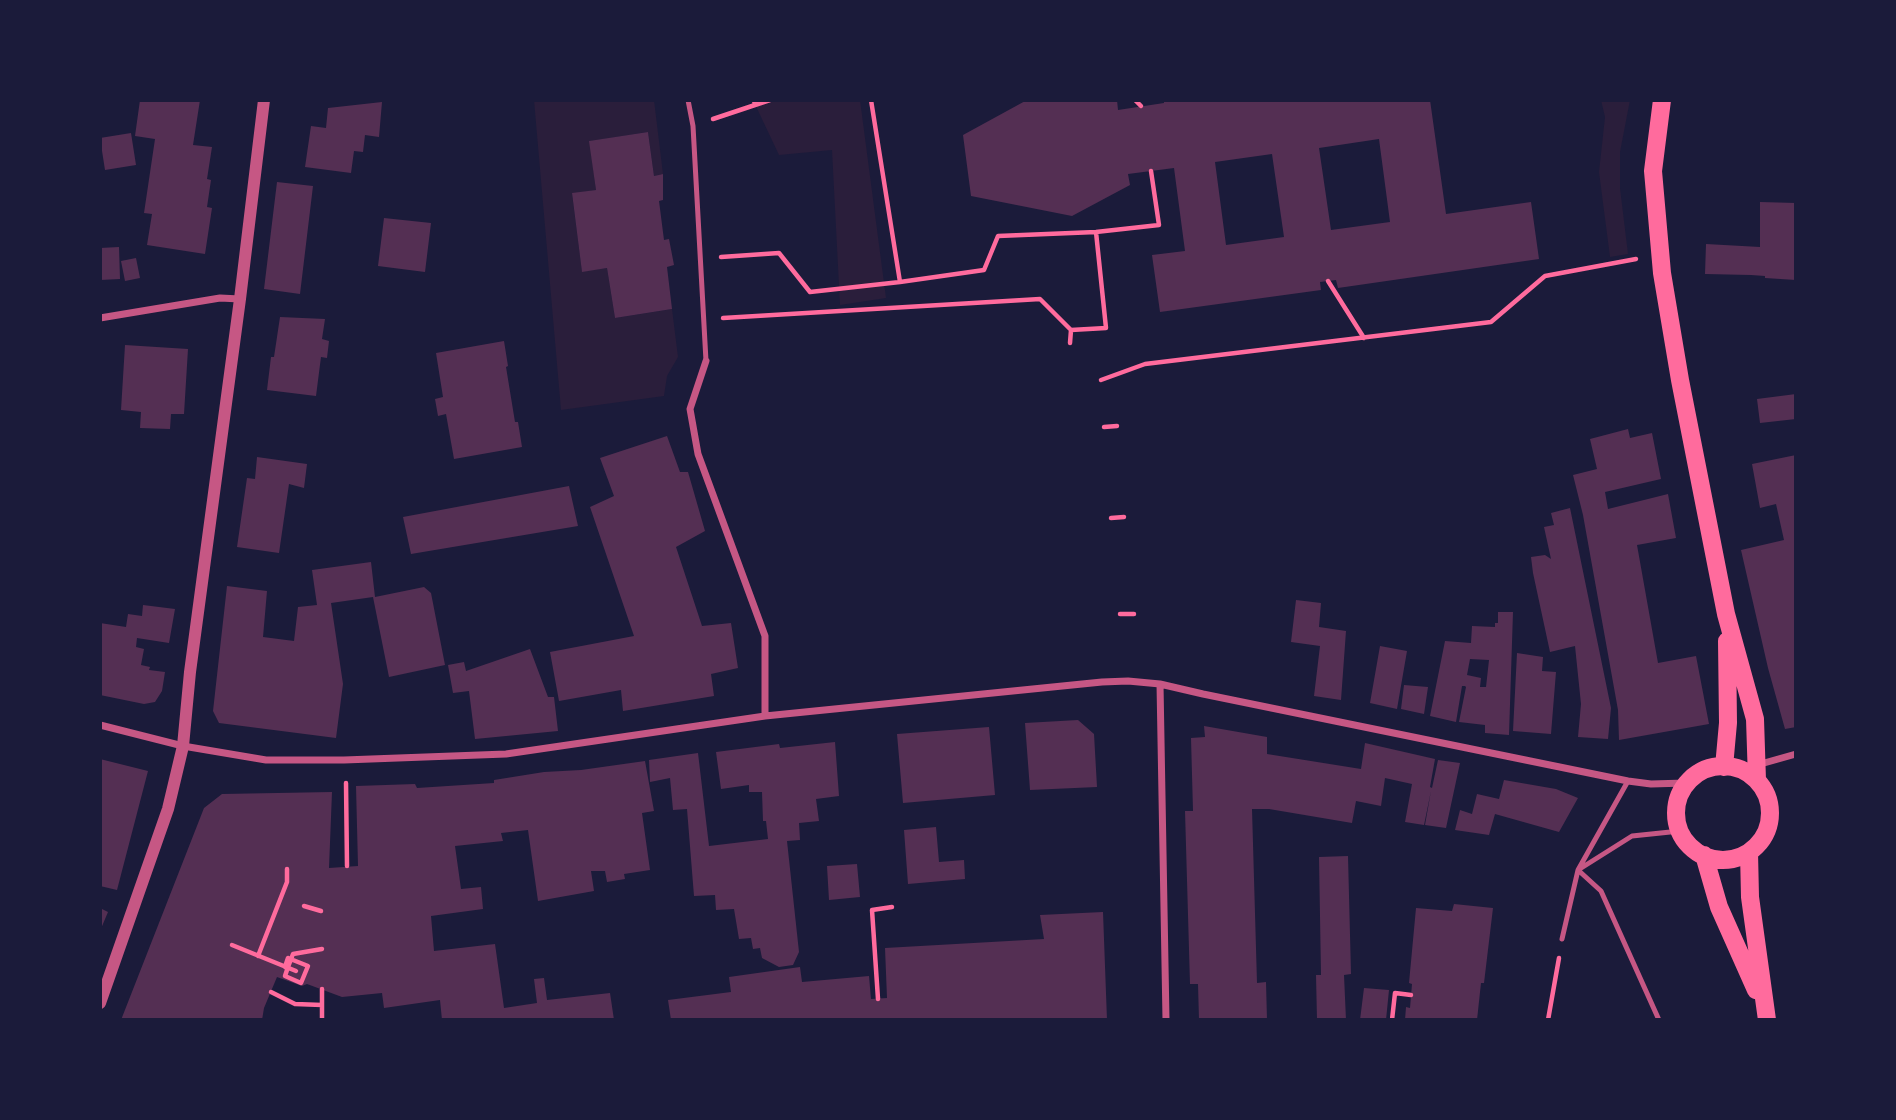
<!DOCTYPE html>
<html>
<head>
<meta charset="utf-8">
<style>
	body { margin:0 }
	#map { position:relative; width:1896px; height:1120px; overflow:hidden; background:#1b1b3a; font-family:Inter,sans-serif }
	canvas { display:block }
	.frame { position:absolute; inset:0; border:102px solid #1b1b3a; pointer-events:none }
</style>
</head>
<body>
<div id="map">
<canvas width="1896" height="1120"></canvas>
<div class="frame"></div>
</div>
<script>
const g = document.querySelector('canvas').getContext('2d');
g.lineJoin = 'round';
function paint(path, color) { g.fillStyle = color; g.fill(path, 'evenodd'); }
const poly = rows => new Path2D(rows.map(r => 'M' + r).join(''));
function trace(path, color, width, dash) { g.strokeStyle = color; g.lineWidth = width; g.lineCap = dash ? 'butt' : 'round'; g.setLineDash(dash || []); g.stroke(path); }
paint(poly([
	[534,100,654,100,663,174,654,176,648,132,590,141,596,190,572,194,582,271,607,268,615,318,672,309,678,357,667,376,664,396,561,410],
	[753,100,860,100,886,298,840,305,832,150,779,155],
	[1601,100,1630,100,1620,152,1620,188,1628,254,1610,257,1599,172,1605,117]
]), '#2a1e3b');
paint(poly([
	[140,100,200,100,193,145,212,147,207,179,211,180,207,207,212,208,205,254,147,245,152,214,144,213,155,139,135,136],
	[1027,100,1117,100,1118,110,1164,103,1164,100,1430,100,1446,214,1531,202,1539,259,1338,288,1336,280,1320,282,1321,290,1160,312,1152,255,1185,251,1174,168,1128,174,1130,185,1072,216,971,196,963,135],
	[1379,139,1390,222,1331,230,1319,148],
	[1272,154,1284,237,1226,245,1215,162],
	[382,102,379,137,365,135,363,152,354,151,351,173,305,167,311,126,326,128,328,108],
	[648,132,654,176,663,174,663,200,659,201,664,240,669,239,674,265,667,267,672,309,615,318,607,268,582,272,572,193,596,190,589,141],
	[131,133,136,165,105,170,100,138],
	[277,182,313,186,300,294,264,289],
	[1760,202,1796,203,1796,280,1765,278,1765,276,1751,275,1705,274,1706,244,1760,247],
	[384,218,431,223,425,272,378,266],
	[119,247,120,279,100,280,100,248],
	[136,258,140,278,125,281,121,261],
	[280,317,325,319,322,339,329,341,327,358,321,357,316,396,267,390,271,357,274,357],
	[504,341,508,366,506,367,515,422,518,422,522,447,454,459,446,414,438,416,435,399,443,397,436,353],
	[125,345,188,349,184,414,171,414,170,429,140,428,141,412,121,410],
	[1796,394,1796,419,1760,423,1757,399],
	[1628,429,1630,438,1652,433,1661,479,1605,492,1608,509,1668,494,1676,538,1637,545,1658,663,1696,656,1709,724,1619,740,1618,710,1583,515,1573,475,1597,469,1590,439],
	[667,436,680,472,688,472,705,531,676,547,702,626,731,623,738,668,711,674,714,696,623,711,621,690,559,701,550,652,634,636,590,507,614,496,600,458],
	[1796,455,1796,727,1785,729,1768,668,1741,550,1784,540,1776,504,1760,508,1752,464],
	[257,457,307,464,304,488,289,484,279,553,237,547,247,478,255,479],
	[569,486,578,526,411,554,403,517],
	[1570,508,1611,708,1608,739,1578,737,1581,704,1575,646,1550,652,1533,573,1531,557,1545,555,1551,559,1544,527,1554,525,1551,513],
	[371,562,375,597,424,587,431,593,445,665,389,677,373,597,331,603,343,684,336,738,219,723,213,711,227,586,267,591,263,637,294,641,298,607,317,605,312,570],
	[1296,600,1321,603,1319,627,1346,631,1341,700,1314,696,1320,646,1291,642],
	[143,605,175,609,169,643,137,638,136,647,144,649,141,665,150,667,149,670,165,672,162,691,155,702,144,704,100,695,100,623,126,627,128,614,142,616],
	[1498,612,1513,612,1509,735,1485,733,1485,725,1459,722,1466,687,1465,686,1462,686,1456,722,1430,716,1445,641,1471,643,1472,626,1495,627,1495,623,1498,623],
	[1470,659,1489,660,1486,687,1480,687,1481,678,1467,675],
	[1380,646,1407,651,1397,709,1370,703],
	[530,649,548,697,554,697,558,731,475,739,469,691,453,693,448,665,464,662,466,671],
	[1517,653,1543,657,1542,671,1556,672,1551,734,1513,731],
	[1404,685,1428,687,1424,714,1401,709],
	[1078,720,1094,734,1097,787,1030,790,1025,723],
	[1204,726,1267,737,1267,754,1361,769,1365,743,1435,759,1430,787,1432,788,1438,760,1460,763,1446,828,1425,825,1431,791,1424,825,1405,822,1412,784,1385,778,1381,806,1356,801,1352,823,1269,809,1252,809,1257,983,1266,982,1267,1020,1199,1020,1198,984,1190,984,1185,811,1193,811,1191,738,1205,737],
	[989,727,995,795,903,803,897,734],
	[835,742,839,796,816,799,819,821,799,823,800,840,787,841,799,952,793,965,779,967,762,958,760,948,753,949,751,938,739,939,734,909,716,910,715,895,694,896,687,809,673,810,670,778,650,782,649,760,698,753,709,846,768,839,766,821,763,821,762,792,749,792,749,785,721,789,716,752,779,744,780,748],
	[100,759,148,771,117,890,100,886],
	[645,761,654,811,642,813,650,870,624,874,625,879,607,882,605,871,591,871,594,891,538,901,528,830,501,833,503,841,455,846,461,889,481,887,483,909,431,916,434,951,495,944,504,1008,537,1003,534,979,544,978,547,1000,610,993,614,1020,442,1020,440,1000,384,1008,382,993,342,997,307,984,302,986,277,977,264,1008,262,1020,121,1020,204,808,222,794,332,792,329,868,358,866,356,786,415,784,417,788,494,783,494,780,544,772,581,770],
	[1504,780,1556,789,1578,798,1559,832,1495,814,1489,835,1455,830,1460,810,1472,814,1477,794,1499,799],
	[936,827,939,862,964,860,965,879,908,884,904,830],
	[1348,856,1351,974,1344,975,1346,1020,1317,1020,1316,975,1321,975,1319,857],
	[857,864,860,897,829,900,827,866],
	[1454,904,1493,908,1484,983,1481,983,1477,1020,1405,1020,1406,1007,1410,1008,1412,984,1409,983,1416,908,1452,911],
	[100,908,108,912,100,931],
	[1103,912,1107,1020,671,1020,668,1000,731,992,729,977,800,967,802,982,869,976,871,999,887,998,885,948,1044,939,1040,915],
	[1364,988,1389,990,1386,1020,1360,1020]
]), '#542f53');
trace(poly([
	[754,100,755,105,770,100],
	[871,100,900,282,984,270,998,236,1096,232,1159,225,1151,171],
	[1135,100,1141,106],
	[713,119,755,105],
	[721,257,779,253,810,292,900,282],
	[1328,281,1364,338],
	[723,318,1040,299,1071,330,1106,328,1096,232],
	[1070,343,1071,330],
	[1101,380,1145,364,1491,322,1545,276,1636,259],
	[1104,427,1117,426],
	[1111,518,1124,517],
	[1120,614,1134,614],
	[346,783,347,866],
	[304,906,321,911],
	[232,945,296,971],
	[258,956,287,882,287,869],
	[285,967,288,958,308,966,301,983,285,976,288,967,293,954,322,949],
	[322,989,322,1020],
	[271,992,295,1004,322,1005],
	[878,999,872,910,892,907],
	[1392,1020,1395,993,1411,995],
	[1548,1020,1559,958]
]), '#ff6b9d', 4.5);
trace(poly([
	[688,100,693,126,706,361],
	[1628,781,1578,870,1601,891,1659,1020],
	[1562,939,1578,870,1632,836,1680,831]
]), '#c65784', 5);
trace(poly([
	[100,318,220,298,240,299],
	[706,361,690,409,698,454,765,636,765,716],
	[1160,684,1166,1020],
	[100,725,183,746,266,760,344,760,506,754,765,716,1102,682,1128,681,1160,684,1203,694,1628,781,1651,784,1686,783],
	[1757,765,1796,754]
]), '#c65784', 7);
trace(poly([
	[100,1003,168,809,183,746,190,672,240,299,264,100]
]), '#c65784', 12);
trace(poly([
	[1662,100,1653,171,1662,273,1680,380,1726,614,1755,719,1757,780],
	'1676 813a47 47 0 1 1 94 0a47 47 0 1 1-94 0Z',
	[1724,767,1728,723,1727,641],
	[1749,852,1750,897,1767,1020],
	[1704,855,1719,907,1756,990]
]), '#ff6b9d', 18);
</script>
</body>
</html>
